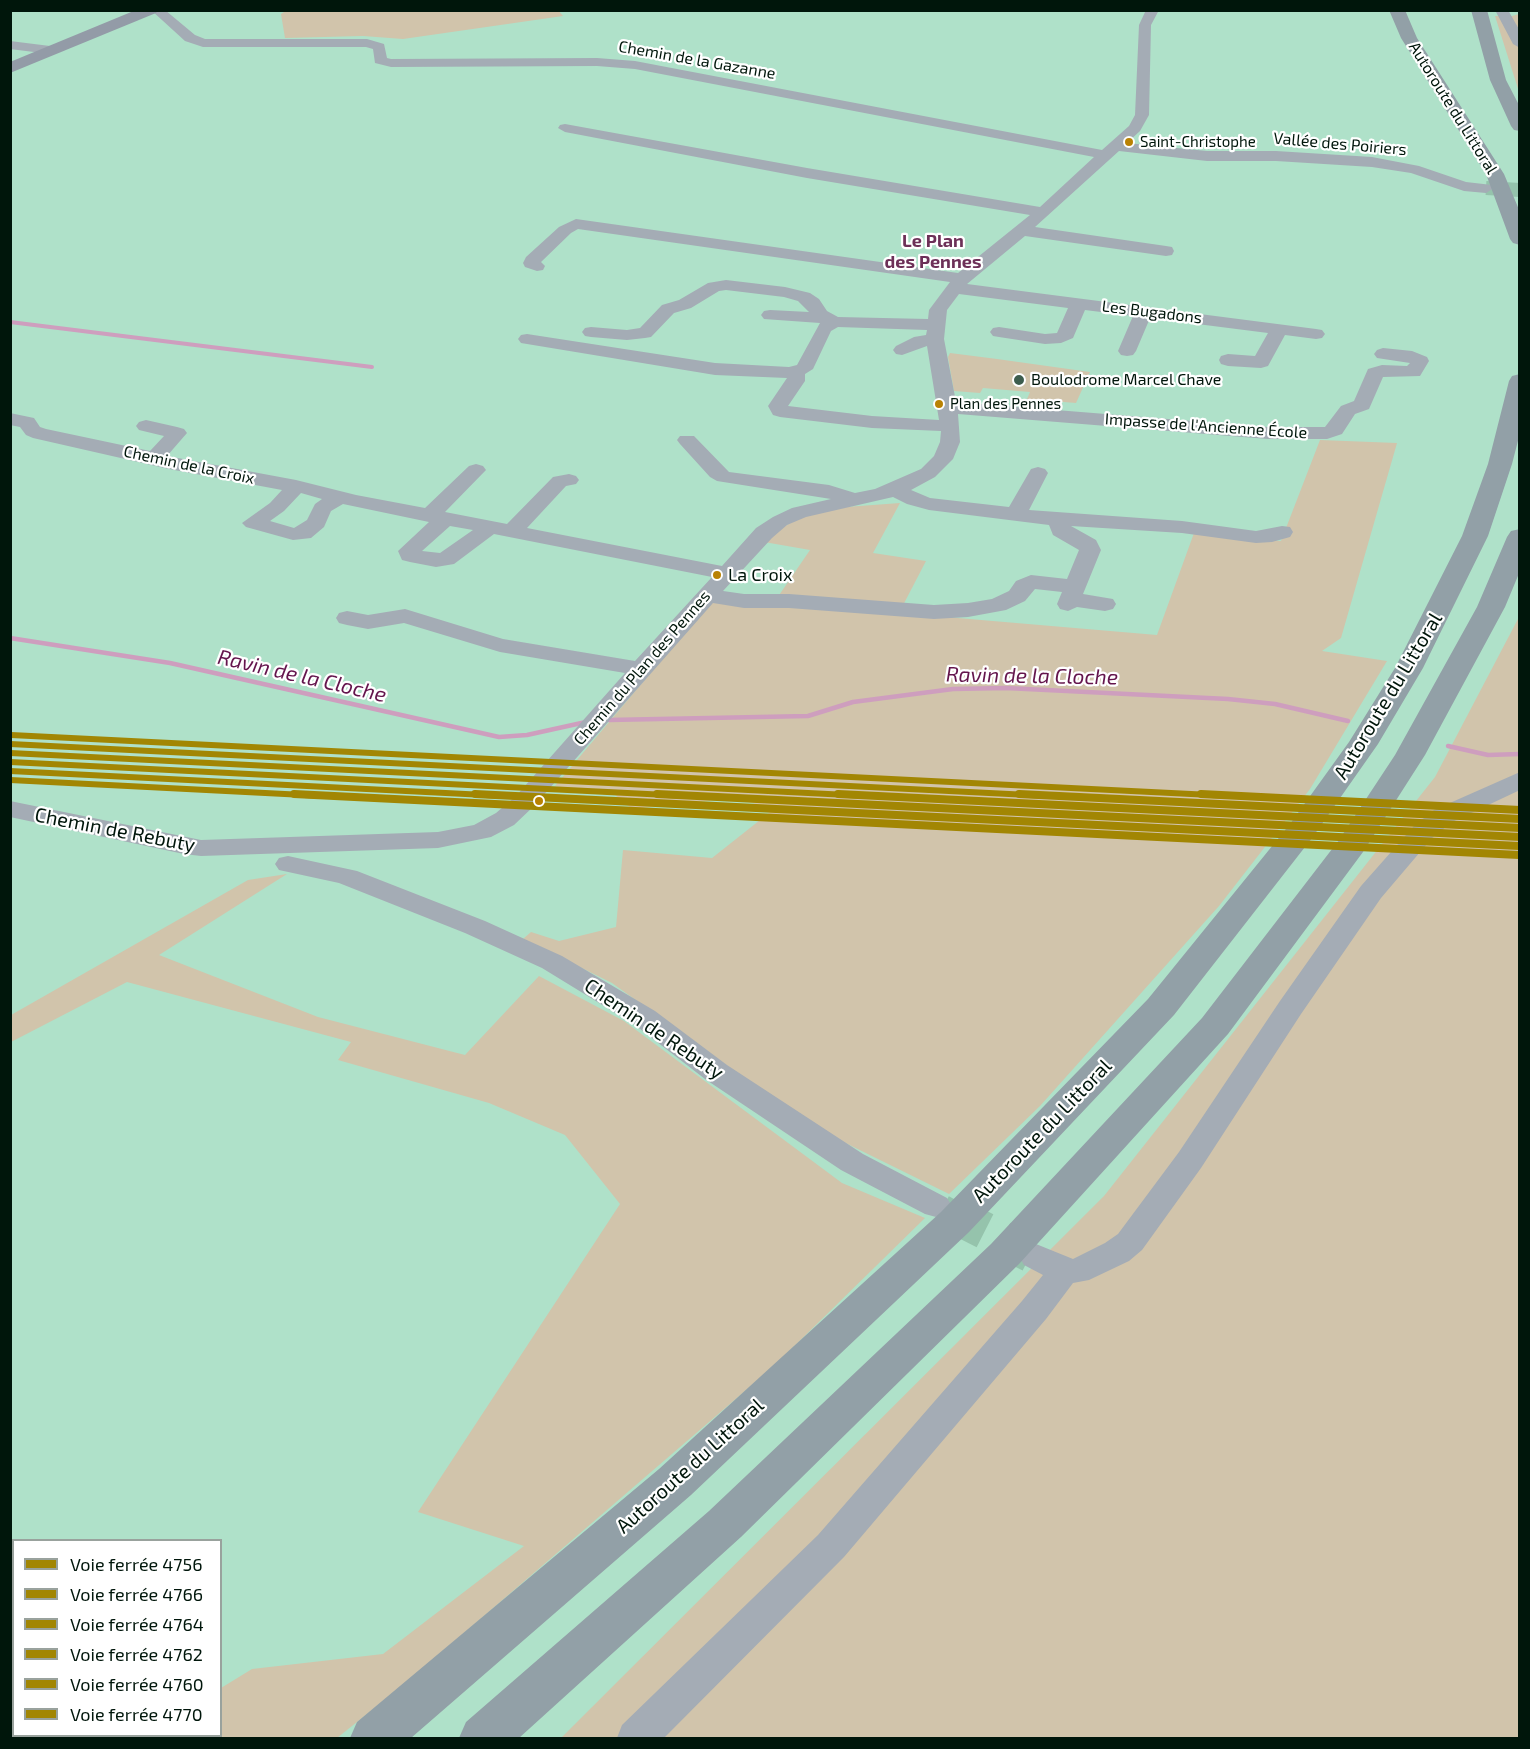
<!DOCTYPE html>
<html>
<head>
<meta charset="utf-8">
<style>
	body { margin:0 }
	#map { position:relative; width:1530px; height:1749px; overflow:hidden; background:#afe1c9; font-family:"Exo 2",sans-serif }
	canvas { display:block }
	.frame { position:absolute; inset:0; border:12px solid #00160b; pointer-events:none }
	.legend { position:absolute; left:12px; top:1539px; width:210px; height:198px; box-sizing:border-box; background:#fff; border:2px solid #99a29d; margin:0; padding:8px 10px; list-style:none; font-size:18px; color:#00160b }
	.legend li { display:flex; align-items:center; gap:12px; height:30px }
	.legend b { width:30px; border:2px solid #99a29d }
</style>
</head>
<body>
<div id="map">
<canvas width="1530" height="1749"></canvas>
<div class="frame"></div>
<ul class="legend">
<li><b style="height:8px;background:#a28603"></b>Voie ferrée 4756</li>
<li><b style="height:8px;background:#a28603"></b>Voie ferrée 4766</li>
<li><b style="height:8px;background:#a28603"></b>Voie ferrée 4764</li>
<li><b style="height:8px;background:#a28603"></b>Voie ferrée 4762</li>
<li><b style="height:8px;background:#a28603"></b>Voie ferrée 4760</li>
<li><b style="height:8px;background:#a28603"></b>Voie ferrée 4770</li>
</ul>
</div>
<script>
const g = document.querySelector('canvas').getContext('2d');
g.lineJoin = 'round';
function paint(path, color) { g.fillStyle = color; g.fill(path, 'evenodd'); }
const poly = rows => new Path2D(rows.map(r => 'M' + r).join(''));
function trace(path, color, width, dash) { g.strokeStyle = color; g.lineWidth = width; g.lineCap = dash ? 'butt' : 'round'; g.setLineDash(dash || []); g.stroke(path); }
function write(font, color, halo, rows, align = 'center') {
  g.font = font + ' "Exo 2",sans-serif'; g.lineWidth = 4.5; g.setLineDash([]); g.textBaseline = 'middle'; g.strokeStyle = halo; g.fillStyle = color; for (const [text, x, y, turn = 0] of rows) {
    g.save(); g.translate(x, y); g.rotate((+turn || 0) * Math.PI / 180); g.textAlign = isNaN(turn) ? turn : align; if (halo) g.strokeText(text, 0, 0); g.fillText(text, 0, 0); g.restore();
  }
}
paint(poly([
	[287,10,558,10,563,16,403,39,363,36,285,38,281,14],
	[1519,14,1519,92,1495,16,1512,16],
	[950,353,997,359,1090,372,1076,403,1027,399,1030,392,983,388,980,393,954,391,948,357],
	[1320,440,1397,443,1341,638,1322,651,1387,661,1310,789,1219,906,1040,1106,949,1194,811,1126,612,983,523,939,531,932,559,941,616,927,623,850,712,858,774,809,734,798,632,809,608,789,571,789,555,786,713,599,773,604,810,550,764,542,780,529,804,515,846,507,900,503,873,553,926,561,899,613,1157,635,1194,533,1281,541],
	[1519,617,1519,1738,561,1738,1104,1196,1435,777],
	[287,874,159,955,318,1017,465,1055,539,976,624,1021,842,1183,925,1218,774,1366,412,1678,337,1738,138,1738,143,1736,220,1736,221,1688,252,1669,383,1654,524,1546,418,1512,620,1204,565,1135,489,1103,338,1060,351,1042,127,982,11,1042,11,1015,248,880]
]), '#d1c4ab');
trace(poly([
	[10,322,372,367]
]), '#ce9ebe', 4);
trace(poly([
	[10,638,170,663,499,737,527,735,586,722],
	[609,720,808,716,853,702,953,689,1006,688,1228,699,1275,704,1348,721],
	[1448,746,1488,755,1520,754]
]), '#ce9ebe', 4.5);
trace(poly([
	[1486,188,1520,190]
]), '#95c3ac', 14, [14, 7]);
trace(poly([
	[942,1209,955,1216]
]), '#95c3ac', 29, [29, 14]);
trace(poly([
	[952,1214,1031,1254]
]), '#95c3ac', 37, [37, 19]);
paint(poly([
	[151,10,165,10,195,35,205,39,367,39,384,44,387,58,391,59,597,58,635,61,1102,150,1129,126,1135,115,1139,25,1146,10,1159,10,1151,25,1149,115,1140,131,1127,143,1207,151,1276,151,1372,157,1419,166,1466,182,1492,185,1494,188,1486,193,1464,191,1411,173,1372,167,1276,161,1207,161,1119,151,1035,227,1166,246,1172,247,1174,251,1172,255,1166,256,1025,236,967,284,1316,329,1322,330,1325,334,1322,338,1316,339,1285,335,1268,366,1261,368,1228,366,1221,364,1219,360,1221,356,1228,354,1255,356,1268,333,1150,318,1136,351,1133,355,1127,356,1121,355,1118,351,1133,316,1085,310,1073,338,1061,343,1045,344,999,337,993,336,990,332,993,328,999,327,1045,334,1057,333,1068,308,959,294,947,310,944,339,956,402,1268,427,1325,427,1341,406,1354,401,1368,369,1382,365,1407,366,1410,363,1377,358,1374,354,1377,350,1383,348,1412,351,1427,357,1429,361,1420,376,1383,377,1369,409,1355,414,1342,434,1327,439,1268,439,958,414,960,442,953,459,935,477,911,490,930,498,1009,507,1031,469,1038,467,1045,469,1048,473,1029,510,1182,521,1256,531,1282,526,1290,527,1293,532,1290,537,1272,542,1256,543,1182,533,1071,526,1096,540,1101,550,1083,594,1113,599,1116,604,1113,609,1105,611,1077,607,1068,611,1060,609,1057,604,1062,592,1035,589,1025,601,1006,610,968,617,934,619,789,608,744,608,713,603,534,806,514,825,491,837,438,848,201,856,184,854,10,817,10,801,201,840,438,832,474,825,496,813,516,796,625,673,500,652,404,623,368,629,347,625,339,623,336,618,339,613,347,611,368,615,405,609,503,639,635,661,712,577,494,534,454,564,436,567,410,562,402,560,398,551,429,522,343,504,331,511,324,527,311,538,293,540,246,527,242,523,270,503,282,490,169,469,33,438,26,435,20,427,10,425,10,413,34,418,40,427,46,429,150,451,164,436,139,430,136,426,139,422,146,420,177,427,184,429,187,433,167,456,296,480,356,495,425,508,469,466,476,464,483,466,486,470,445,512,507,524,553,477,569,474,576,476,579,480,576,484,566,486,527,528,722,566,756,528,773,517,792,508,831,499,717,481,710,477,680,444,677,440,680,436,694,436,729,472,829,485,855,493,875,489,921,469,934,456,940,442,941,431,872,428,780,417,773,415,768,406,787,378,715,375,527,344,521,343,518,339,521,335,527,334,715,363,789,367,797,365,820,323,764,319,761,315,764,311,770,310,809,312,798,301,784,297,726,290,719,291,691,308,674,313,651,337,645,338,627,340,591,337,585,336,582,332,585,328,591,327,627,330,640,328,662,305,679,300,708,283,726,280,785,287,810,293,819,299,827,311,838,317,928,319,929,310,950,282,578,229,571,233,541,262,545,266,543,270,537,271,525,267,523,263,526,257,559,227,576,219,958,273,1030,215,807,178,565,132,558,128,560,125,565,124,807,168,1040,207,1094,157,635,69,597,66,391,67,375,63,373,49,366,47,203,47,185,41,151,10],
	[838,327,927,330,926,335,914,337,896,346,893,350,896,354,902,355,927,346,939,420,872,416,788,406,805,381,805,374,813,369,831,331,838,327],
	[301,493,322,499,315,504,307,520,294,528,270,521,284,511,301,493],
	[893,497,907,504,929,510,1049,525,1053,535,1079,550,1067,579,1031,575,1016,581,1009,591,992,599,968,603,934,605,789,594,744,594,723,591,772,538,787,525,806,517,893,497],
	[450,526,473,530,440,553,422,551,450,526],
	[1495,10,1508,10,1520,31,1520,48,1513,44,1495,10],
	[10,41,50,46,57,50,50,54,10,49,10,41],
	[1520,772,1520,790,1452,822,1432,838,1381,898,1301,1014,1201,1168,1142,1250,1129,1261,1089,1280,1073,1283,1046,1319,844,1557,664,1738,617,1738,622,1725,818,1535,1022,1301,1043,1275,1024,1265,1019,1256,1024,1247,1036,1244,1073,1259,1105,1243,1118,1234,1179,1152,1280,1001,1361,886,1414,826,1434,810,1520,772],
	[288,856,357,871,485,921,562,956,655,1011,727,1065,863,1154,947,1198,952,1206,947,1214,936,1217,925,1214,841,1170,705,1079,635,1025,542,968,465,933,339,883,279,870,275,864,279,858,288,856]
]), '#a4acb5');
paint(poly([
	[136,10,158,10,156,13,10,73,10,62,136,10]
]), '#939ba7');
paint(poly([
	[1389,10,1405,10,1417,38,1504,174,1520,212,1520,245,1513,243,1510,239,1486,174,1401,38,1389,10],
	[1471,10,1487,10,1506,80,1520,107,1520,131,1514,130,1511,126,1490,80,1471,10],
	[1520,374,1520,433,1512,464,1488,536,1423,668,1378,744,1312,838,1174,1015,969,1232,691,1495,411,1738,350,1738,357,1722,659,1469,941,1212,1148,999,1290,824,1349,742,1395,668,1462,536,1488,464,1509,381,1512,376,1520,374],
	[1520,529,1520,571,1505,607,1425,755,1363,852,1228,1034,1019,1264,741,1537,519,1738,459,1738,466,1722,709,1511,991,1244,1202,1018,1339,840,1395,755,1477,607,1507,537,1511,531,1520,529]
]), '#92a0a7');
trace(poly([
	[10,753,868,796]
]), '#a28603', 6);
trace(poly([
	[838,794,1520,828]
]), '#a28603', 8);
trace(poly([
	[10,762,687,796]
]), '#a28603', 6);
trace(poly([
	[657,794,1520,837]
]), '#a28603', 8);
trace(poly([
	[10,744,1049,796]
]), '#a28603', 6);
trace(poly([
	[1019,794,1520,819]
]), '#a28603', 8);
trace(poly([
	[10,771,505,796]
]), '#a28603', 6);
trace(poly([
	[475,794,1519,846]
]), '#a28603', 8);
trace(poly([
	[11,735,1231,796]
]), '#a28603', 6);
trace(poly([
	[1201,794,1520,810]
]), '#a28603', 8);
trace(poly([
	[10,780,324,796]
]), '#a28603', 6);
trace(poly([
	[294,794,1519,855]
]), '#a28603', 8);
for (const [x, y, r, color] of [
	[1129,142,5,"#b98203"],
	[1019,380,6,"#3d5d4e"],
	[939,404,5,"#b98203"],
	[717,575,5,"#b98203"],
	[539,801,5,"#b98203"]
]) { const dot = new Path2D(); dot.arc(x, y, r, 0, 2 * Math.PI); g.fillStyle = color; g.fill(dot); trace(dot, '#fff', 2); }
write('15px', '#00160b', '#fff', [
	["Saint-Christophe",1140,142],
	["Plan des Pennes",950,404]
], 'left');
write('16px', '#00160b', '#fff', [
	["Chemin de la Gazanne",697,60,10],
	["Autoroute du Littoral",1453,108,58],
	["Vallée des Poiriers",1340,144,5],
	["Les Bugadons",1152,312,7],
	["Impasse de l'Ancienne École",1206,426,4],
	["Chemin de la Croix",189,465,12],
	["Chemin du Plan des Pennes",642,668,-49]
]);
write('16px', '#00160b', '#fff', [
	["Boulodrome Marcel Chave",1031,380]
], 'left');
write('bold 18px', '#6d3058', '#fff', [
	["Le Plan",933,241],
	["des Pennes",933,262]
]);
write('18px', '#00160b', '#fff', [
	["La Croix",728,575]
], 'left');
write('20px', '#00160b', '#fff', [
	["Autoroute du Littoral",1388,696,-59],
	["Chemin de Rebuty",115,830,11],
	["Chemin de Rebuty",654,1029,34],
	["Autoroute du Littoral",1042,1131,-46],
	["Autoroute du Littoral",690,1466,-42]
]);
write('italic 21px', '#64154d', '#fff', [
	["Ravin de la Cloche",302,676,13],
	["Ravin de la Cloche",1032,676,1]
]);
</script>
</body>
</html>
